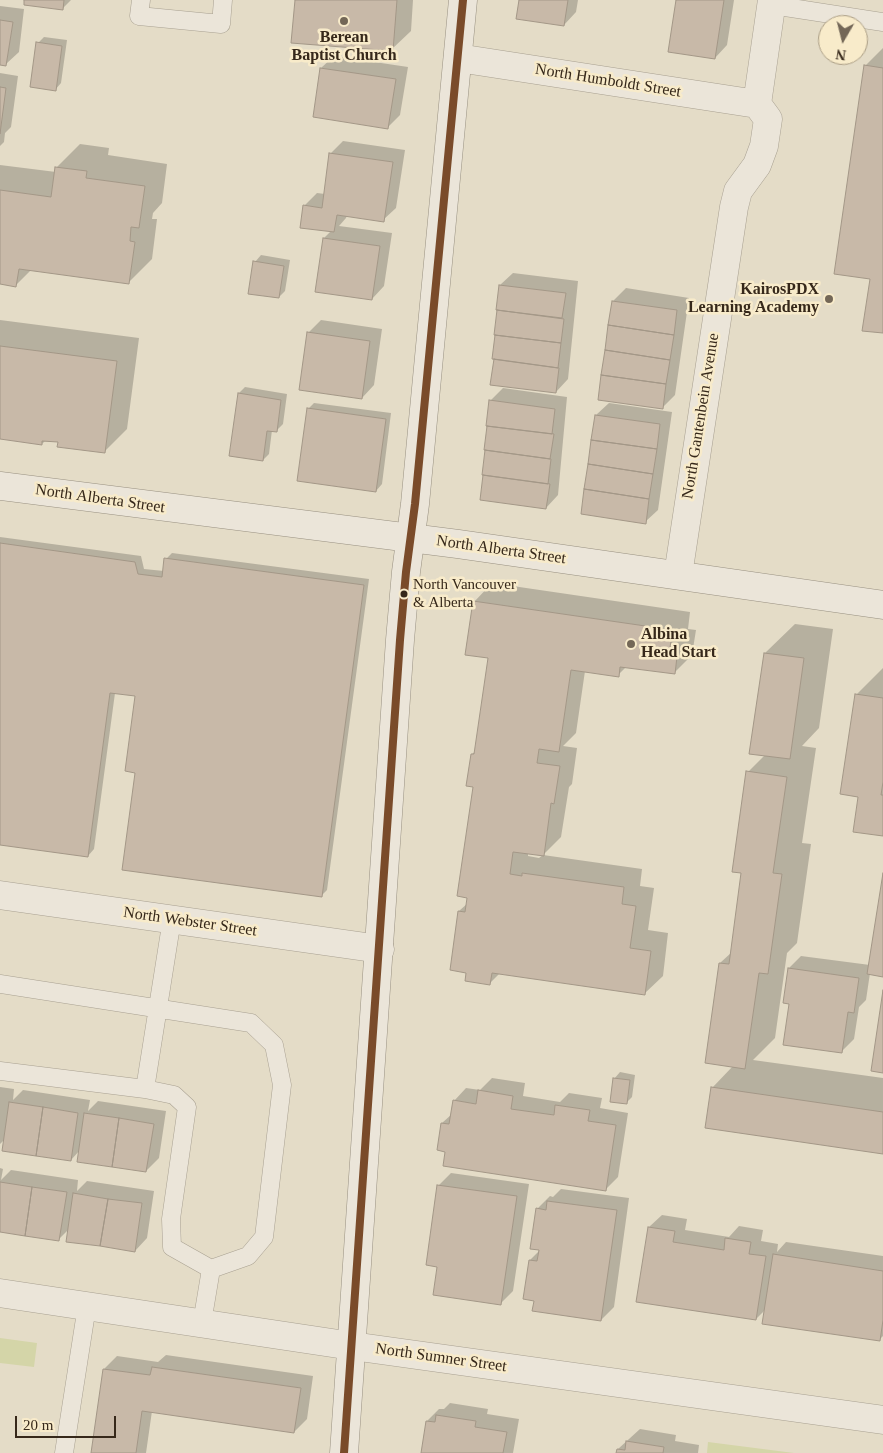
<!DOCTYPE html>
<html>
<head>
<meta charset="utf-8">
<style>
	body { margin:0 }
	#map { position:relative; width:883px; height:1453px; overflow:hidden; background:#e4dcc7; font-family:Georgia,serif }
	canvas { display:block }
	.north { position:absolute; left:818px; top:15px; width:50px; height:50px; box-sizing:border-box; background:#f8ebca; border:1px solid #aa9d84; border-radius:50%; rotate:188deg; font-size:14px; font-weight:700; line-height:20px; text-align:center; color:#36281a }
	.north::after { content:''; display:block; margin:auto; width:18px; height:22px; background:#736757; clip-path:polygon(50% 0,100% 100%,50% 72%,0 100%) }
	.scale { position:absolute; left:15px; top:1416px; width:101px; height:22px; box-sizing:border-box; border:2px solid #36281a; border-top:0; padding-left:6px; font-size:15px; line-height:18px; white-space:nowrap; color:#36281a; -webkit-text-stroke:4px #f8ebca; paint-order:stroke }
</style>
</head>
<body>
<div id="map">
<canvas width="883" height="1453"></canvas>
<div class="north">N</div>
<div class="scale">20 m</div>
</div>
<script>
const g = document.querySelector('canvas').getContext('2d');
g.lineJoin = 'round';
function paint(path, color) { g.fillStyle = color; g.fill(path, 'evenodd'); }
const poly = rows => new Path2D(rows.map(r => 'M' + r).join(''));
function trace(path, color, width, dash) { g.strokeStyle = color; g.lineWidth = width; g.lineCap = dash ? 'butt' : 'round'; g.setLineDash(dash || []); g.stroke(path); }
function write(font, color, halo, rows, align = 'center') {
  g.font = font + ' Georgia,serif'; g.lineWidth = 5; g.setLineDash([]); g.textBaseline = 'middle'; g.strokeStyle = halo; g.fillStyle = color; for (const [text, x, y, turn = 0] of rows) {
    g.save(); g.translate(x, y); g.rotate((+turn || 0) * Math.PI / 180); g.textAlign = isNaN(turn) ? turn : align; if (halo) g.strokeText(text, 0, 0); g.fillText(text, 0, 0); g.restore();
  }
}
paint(poly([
	[0,1338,37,1343,34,1367,0,1363],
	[708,1442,794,1453,707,1453]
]), '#d4d5a8');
paint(poly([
	[26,0,71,0,62,9],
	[296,0,413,0,411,31,392,49],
	[520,0,578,0,576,12,564,25],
	[677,0,734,0,727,45,715,58],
	[0,6,24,9,19,52,6,64,0,64],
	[44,37,67,40,61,83,55,90,38,43],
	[883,48,883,332,871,278,865,66],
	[334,56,408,67,400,115,388,127,321,68],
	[0,73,18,76,11,127,5,133,4,142,0,146],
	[343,141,405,150,396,208,383,220,347,215,346,218,339,226,392,233,384,286,372,299,324,238,331,231,304,206,317,193,325,194,330,154],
	[80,144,109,148,108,155,167,164,162,203,153,213,152,219,157,219,152,259,129,282,31,270,16,285,0,283,0,165,56,172,57,167],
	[261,255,290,260,285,291,279,297,255,262],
	[513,273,578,281,568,379,556,392,495,358,500,285],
	[626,288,689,298,675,395,662,408,599,399,613,301],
	[0,320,139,338,127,429,104,452,60,441,46,440,42,444,0,438],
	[321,320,382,329,374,385,362,398,308,333],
	[245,387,287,394,283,424,276,431,272,430,269,454,263,460,239,393],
	[503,388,567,397,558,495,546,508,490,401],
	[314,403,391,413,382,484,376,491,308,409],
	[609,403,672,412,658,510,645,522,596,415],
	[0,537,141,556,144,569,164,571,166,559,172,553,369,579,327,890,321,896,136,771,137,695,115,693,94,849,88,856,0,844],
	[492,583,690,612,688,629,696,630,692,655,674,673,627,666,618,675,585,671,576,733,563,746,577,748,572,784,569,787,561,837,543,855,642,869,640,886,654,888,648,930,668,933,663,976,644,994,500,973,490,983,467,972,459,911,468,903,474,786,472,754,476,751,489,657,474,602],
	[528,853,543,855,539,858,528,856],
	[795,624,833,629,819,728,802,746,816,748,802,843,811,844,797,943,787,953,775,1038,753,1060,883,1078,883,1153,712,1088,733,1066,720,963,732,952,743,872,748,772,765,755,765,653],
	[883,668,883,835,859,796,856,695],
	[883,880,883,975,870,973,866,1000,859,1007,854,1039,841,1052,790,1003,789,968,801,956,870,965],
	[620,1072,635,1075,632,1097,626,1103,614,1079],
	[492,1078,525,1083,523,1096,560,1102,569,1093,602,1098,600,1108,628,1113,618,1177,606,1189,446,1150,442,1123,452,1114,454,1101,466,1088,480,1090],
	[0,1087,14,1089,13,1100,23,1090,90,1100,88,1111,98,1101,166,1111,159,1158,146,1171,80,1150,71,1160,5,1139,0,1144],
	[0,1168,3,1169,1,1180,11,1170,78,1180,77,1191,87,1181,154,1191,147,1238,135,1251,69,1229,59,1239,0,1231],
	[451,1173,529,1184,513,1291,500,1304,439,1266,438,1186],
	[561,1189,629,1198,614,1307,601,1320,535,1300,525,1298,530,1260,541,1249,537,1209,550,1196,553,1197],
	[662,1215,687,1219,685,1230,729,1237,739,1226,763,1230,761,1241,778,1244,777,1252,786,1242,883,1256,883,1336,879,1340,766,1309,756,1319,649,1227],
	[166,1355,313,1376,307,1419,294,1432,152,1411,146,1453,92,1453,104,1369,117,1356,158,1362],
	[450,1403,488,1409,487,1414,519,1419,513,1453,422,1453,427,1421,439,1409,444,1409],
	[640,1429,676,1435,675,1441,699,1445,698,1453,617,1453,618,1449]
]), '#0003');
const building = poly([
	[24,0,64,0,63,10,24,5,24,0],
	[295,0,397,0,393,51,291,43,295,0],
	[519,0,568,0,564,26,516,19,519,0],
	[676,0,724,0,715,59,668,52,676,0],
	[0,20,13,22,6,66,0,65,0,20],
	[36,42,62,46,56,91,30,87,36,42],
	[864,65,883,68,883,333,862,331,870,279,834,274,864,65],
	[320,68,396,79,388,129,313,117,320,68],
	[0,87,6,88,0,134,0,87],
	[329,153,393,162,384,222,337,215,334,232,300,228,303,205,322,208,329,153],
	[55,167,87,171,86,178,145,186,139,228,131,227,130,241,135,242,129,284,19,269,16,287,0,284,0,190,51,197,55,167],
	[323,238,380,246,372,300,315,292,323,238],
	[253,261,284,266,279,298,248,294,253,261],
	[499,285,566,293,562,318,496,310,499,285],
	[612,301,677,310,674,335,608,325,612,301],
	[497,310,564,319,561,343,494,335,497,310],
	[608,325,674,335,670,360,605,350,608,325],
	[307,332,370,341,362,399,299,390,307,332],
	[495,335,561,343,558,368,492,359,495,335],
	[0,346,117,361,105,453,57,447,58,442,42,441,42,445,0,439,0,346],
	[605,350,670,360,666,384,601,375,605,350],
	[494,359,559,368,556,393,490,385,494,359],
	[601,375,666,384,663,409,598,400,601,375],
	[238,393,281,400,277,432,267,431,263,461,229,456,238,393],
	[489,400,555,409,552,434,486,426,489,400],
	[307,408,386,419,376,492,297,481,307,408],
	[595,415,660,424,657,449,591,440,595,415],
	[487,426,554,434,550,459,484,450,487,426],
	[591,440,657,449,653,474,588,464,591,440],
	[485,450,551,459,548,484,482,475,485,450],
	[588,464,653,474,649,499,584,489,588,464],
	[483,475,550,484,546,509,480,500,483,475],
	[584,489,649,499,646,524,581,514,584,489],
	[0,543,135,562,138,574,162,577,164,558,364,585,322,897,122,870,135,773,125,771,135,696,110,693,88,857,0,845,0,543],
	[473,601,673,630,670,647,678,648,675,674,620,667,619,677,571,670,559,752,539,749,537,763,560,766,554,804,551,803,544,856,513,852,510,874,522,876,522,873,624,887,622,904,636,906,630,948,651,951,645,995,492,973,490,985,465,981,466,973,450,970,458,911,465,912,467,898,457,896,473,787,466,786,471,754,474,754,488,658,465,655,473,601],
	[764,653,804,658,790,759,749,754,764,653],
	[855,694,883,698,883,782,881,795,883,795,883,836,853,832,858,797,840,794,855,694],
	[746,771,787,777,773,873,782,874,768,974,759,973,745,1069,705,1063,719,963,729,964,741,873,732,872,746,771],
	[883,873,883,977,867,974,883,873],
	[788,968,859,978,854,1013,848,1012,842,1053,783,1045,789,1004,783,1003,788,968],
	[883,990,883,1073,871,1071,883,990],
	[613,1078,630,1080,627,1104,610,1102,613,1078],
	[711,1087,883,1112,883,1154,705,1128,711,1087],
	[478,1090,513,1096,511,1109,554,1115,555,1105,590,1110,588,1121,616,1125,606,1191,443,1166,445,1152,437,1150,441,1123,449,1124,453,1100,476,1104,478,1090],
	[9,1102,43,1107,36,1156,2,1151,9,1102],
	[43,1107,78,1113,71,1161,36,1156,43,1107],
	[84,1113,119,1118,112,1167,77,1162,84,1113],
	[119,1118,154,1124,146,1172,112,1167,119,1118],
	[0,1182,32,1187,25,1236,0,1232,0,1182],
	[437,1185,517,1196,501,1305,433,1295,437,1267,426,1265,437,1185],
	[32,1187,67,1192,59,1241,25,1236,32,1187],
	[73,1193,108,1199,100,1246,66,1242,73,1193],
	[108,1199,142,1203,135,1252,100,1246,108,1199],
	[547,1201,617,1210,601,1321,532,1311,534,1301,523,1299,529,1260,537,1261,539,1250,530,1249,536,1208,546,1210,547,1201],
	[648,1227,675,1231,673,1242,724,1250,725,1238,751,1242,749,1254,766,1256,756,1320,636,1302,648,1227],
	[773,1254,883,1271,883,1320,880,1341,762,1324,773,1254],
	[152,1367,301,1388,294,1433,142,1411,136,1453,91,1453,103,1369,150,1375,152,1367],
	[436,1415,476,1421,475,1427,507,1432,503,1453,421,1453,426,1421,435,1422,436,1415],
	[626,1441,664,1447,663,1453,616,1453,617,1449,625,1450,626,1441]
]);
paint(building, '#c8b9a8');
trace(building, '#a39787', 1);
const lane = poly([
	[141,0,139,16,221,24,223,0],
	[772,5,883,22],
	[0,984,251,1023,274,1045,282,1085,264,1237,248,1256,211,1269,172,1247,171,1219,187,1107,174,1095,145,1089,0,1071],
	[145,1089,172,919],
	[202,1323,211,1269],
	[64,1453,87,1306]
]);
const street = poly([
	[458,58,757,104],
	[678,575,734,207,738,191,757,165,764,146,768,119,757,104,772,0],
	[0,895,380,949],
	[0,1293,352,1346,883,1420]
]);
const secondary = poly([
	[0,486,458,544,883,605],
	[344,1453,400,640,406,572,415,504,463,0]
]);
trace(lane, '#a8a091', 19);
trace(street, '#a8a091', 29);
trace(secondary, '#989081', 29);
trace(lane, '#ebe5d9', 18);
trace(street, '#ebe5d9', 28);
trace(secondary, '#ebe5d9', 28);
trace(poly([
	[344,1453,400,640,406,572,415,504,463,0]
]), '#7a4b2a', 8);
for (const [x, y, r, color] of [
	[344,21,5,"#736757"],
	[829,299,5,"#736757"],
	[404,594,4.5,"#36281a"],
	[631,644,5,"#736757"]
]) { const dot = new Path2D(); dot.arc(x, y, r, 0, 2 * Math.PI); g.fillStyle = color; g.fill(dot); trace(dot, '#f8ebca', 2); }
write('15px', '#36281a', '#f8ebca', [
	["North Vancouver",413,585],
	["& Alberta",413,603]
], 'left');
write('bold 16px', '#36281a', '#f8ebca', [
	["Berean",344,38],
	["Baptist Church",344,56],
	["KairosPDX",819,290,"right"],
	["Learning Academy",819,308,"right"],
	["Albina",641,635,"left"],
	["Head Start",641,653,"left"]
]);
write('16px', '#36281a', '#f8ebca', [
	["North Humboldt Street",608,81,9],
	["North Gantenbein Avenue",701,416,-81],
	["North Alberta Street",100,499,8],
	["North Alberta Street",501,550,8],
	["North Webster Street",190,922,8],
	["North Sumner Street",441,1358,8]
]);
</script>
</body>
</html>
